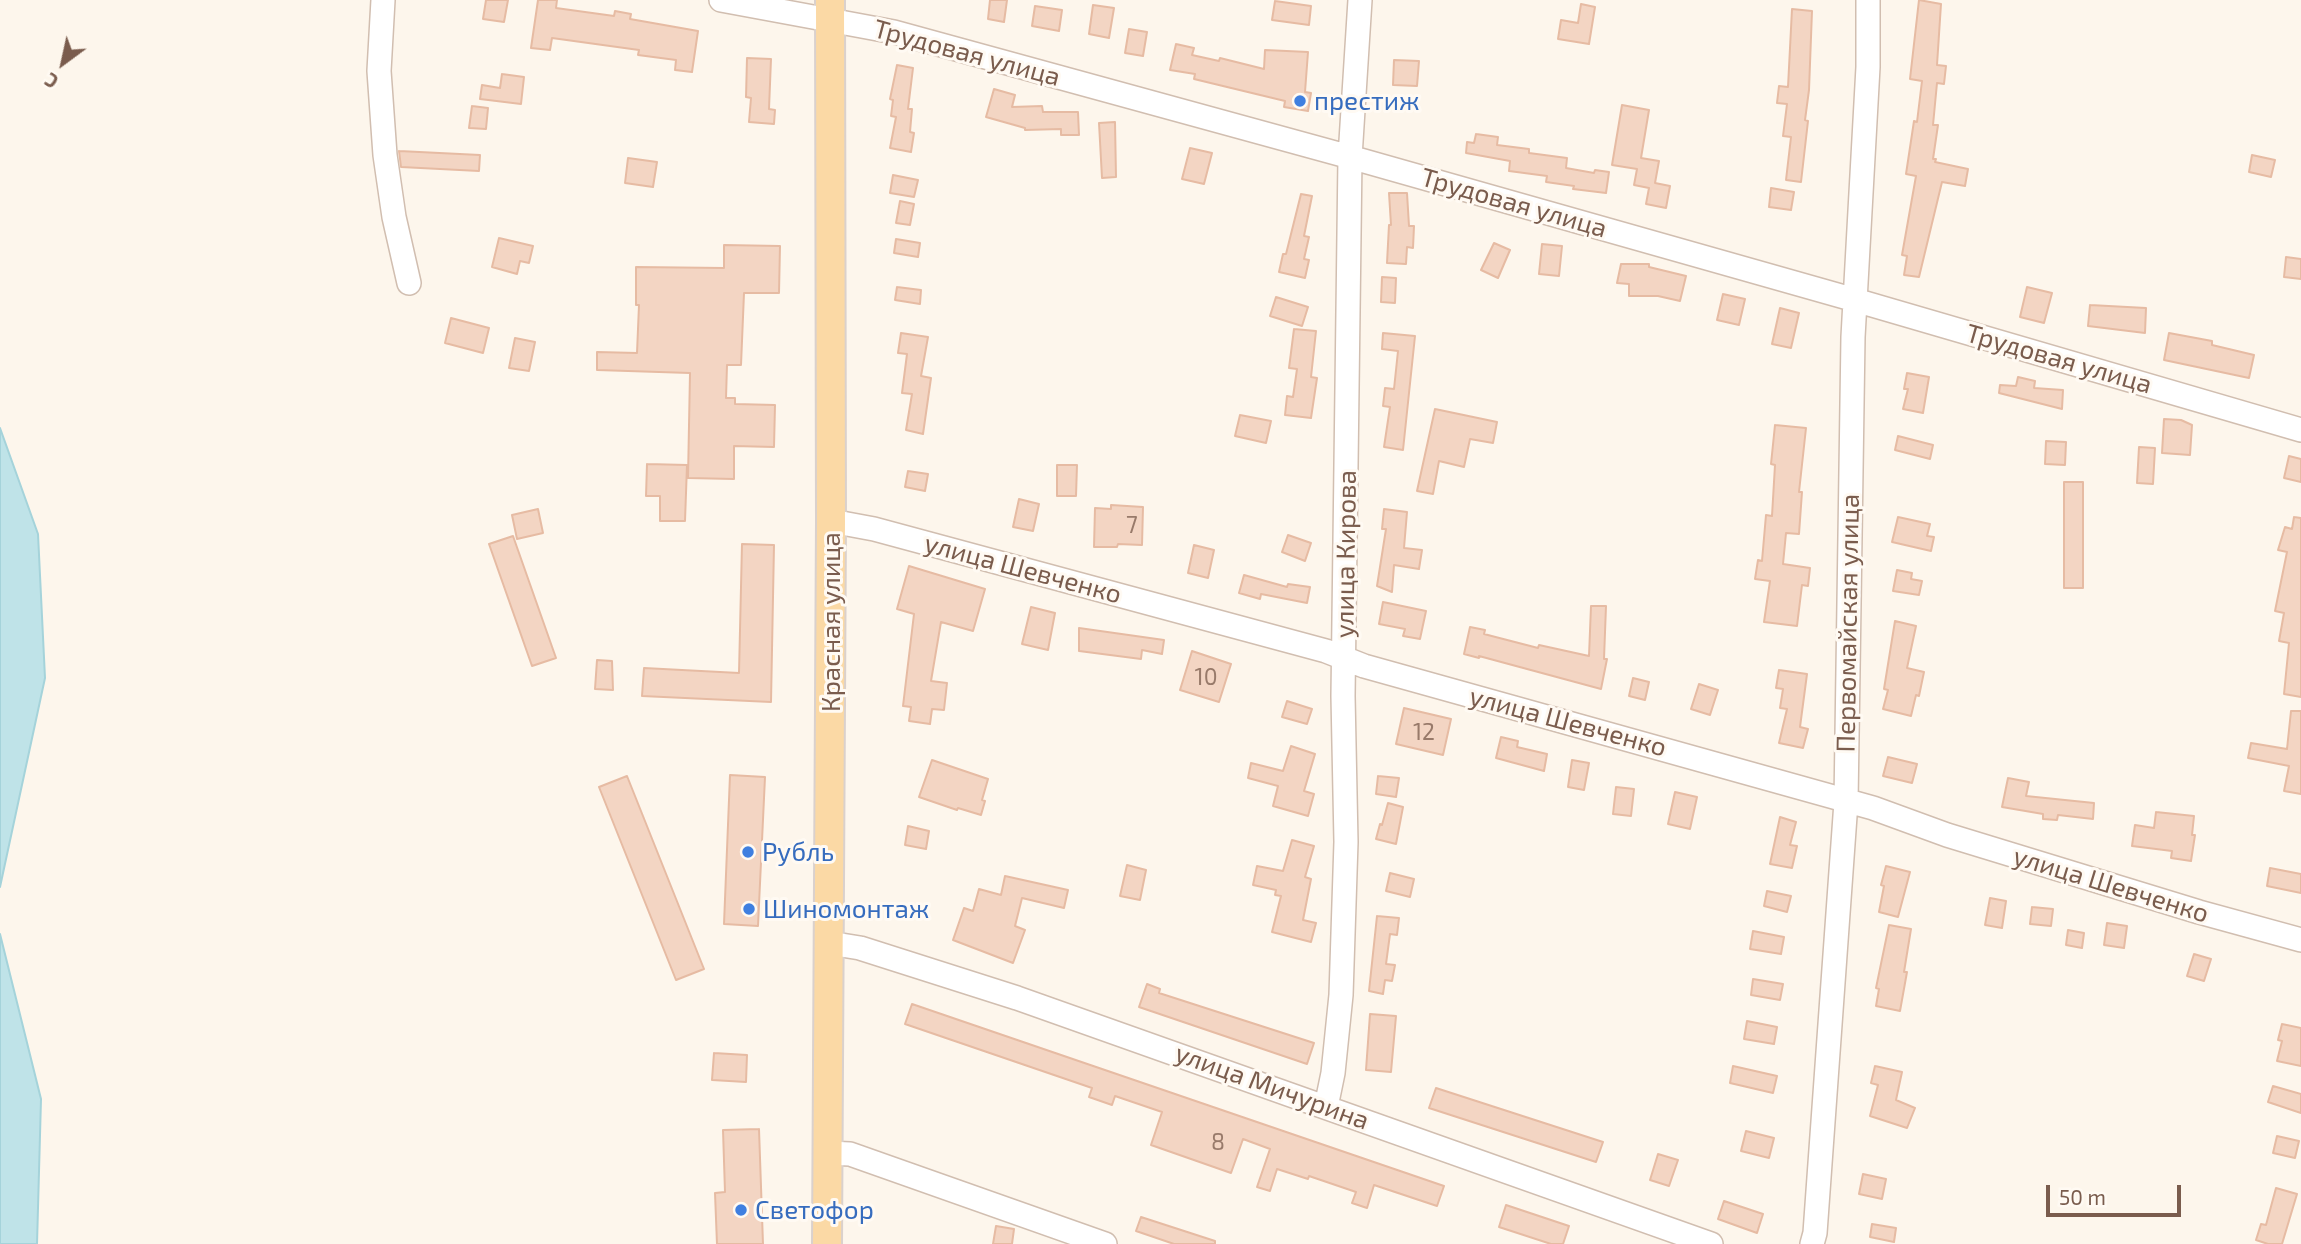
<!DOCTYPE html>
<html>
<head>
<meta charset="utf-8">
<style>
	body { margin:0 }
	#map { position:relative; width:2301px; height:1244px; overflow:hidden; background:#fdf6ec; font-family:"Exo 2",sans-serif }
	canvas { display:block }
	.north { position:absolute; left:28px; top:28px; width:70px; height:70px; -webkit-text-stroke:5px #fffaf3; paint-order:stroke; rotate:213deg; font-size:19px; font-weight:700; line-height:28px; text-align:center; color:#7a5c4d }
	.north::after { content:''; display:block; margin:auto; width:24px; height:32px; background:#7a5c4d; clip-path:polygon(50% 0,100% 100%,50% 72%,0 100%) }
	.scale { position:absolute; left:2046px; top:1185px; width:135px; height:32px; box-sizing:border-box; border:4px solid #7a5c4d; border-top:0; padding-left:9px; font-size:21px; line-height:24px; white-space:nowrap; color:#7a5c4d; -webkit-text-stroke:5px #fffaf3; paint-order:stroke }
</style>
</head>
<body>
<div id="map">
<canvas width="2301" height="1244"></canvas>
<div class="north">С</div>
<div class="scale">50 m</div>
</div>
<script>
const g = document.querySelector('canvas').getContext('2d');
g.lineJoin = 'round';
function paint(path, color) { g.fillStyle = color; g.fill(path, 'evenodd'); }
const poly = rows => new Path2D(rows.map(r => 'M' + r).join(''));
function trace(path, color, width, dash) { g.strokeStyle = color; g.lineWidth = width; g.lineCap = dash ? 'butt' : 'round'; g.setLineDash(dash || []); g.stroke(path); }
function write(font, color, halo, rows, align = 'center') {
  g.font = font + ' "Exo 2",sans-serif'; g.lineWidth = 6; g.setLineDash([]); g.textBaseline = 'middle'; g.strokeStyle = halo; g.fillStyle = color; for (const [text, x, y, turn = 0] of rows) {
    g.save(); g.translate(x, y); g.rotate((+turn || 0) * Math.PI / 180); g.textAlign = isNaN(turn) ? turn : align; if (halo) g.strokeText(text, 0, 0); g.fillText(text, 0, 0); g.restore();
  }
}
const water = poly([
	[0,428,38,534,45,678,0,887,0,428],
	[0,934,41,1099,37,1244,0,1244,0,934]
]);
paint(water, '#bfe3e8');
trace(water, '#a5d3da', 2);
const building = poly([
	[486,0,508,0,504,22,483,19,486,0],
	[538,0,557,0,556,8,614,16,615,11,631,14,630,19,698,31,692,72,675,70,676,60,638,55,639,50,552,38,550,50,531,48,538,0],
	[990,0,1007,0,1004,22,988,19,990,0],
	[1919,0,1941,4,1937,65,1946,66,1944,84,1937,83,1933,125,1938,125,1933,159,1936,159,1935,162,1968,169,1965,186,1942,182,1919,277,1904,275,1907,256,1902,255,1916,176,1906,174,1914,121,1917,122,1922,81,1910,79,1919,0],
	[1275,1,1311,6,1309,25,1272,20,1275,1],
	[1581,4,1595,7,1589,44,1558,39,1561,20,1578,23,1581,4],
	[1093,5,1114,8,1109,38,1089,34,1093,5],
	[1035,6,1062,10,1059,31,1032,26,1035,6],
	[1792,9,1812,11,1809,90,1805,120,1808,121,1801,182,1786,180,1791,137,1783,136,1787,104,1777,103,1779,86,1788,87,1792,9],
	[1129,29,1147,32,1143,56,1125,53,1129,29],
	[1176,44,1194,48,1192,55,1219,61,1220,58,1264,69,1265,50,1308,52,1305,92,1311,93,1308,111,1284,107,1285,101,1194,79,1195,74,1170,70,1176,44],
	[747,58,771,59,769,109,775,110,774,124,749,122,751,98,746,97,747,58],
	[1394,60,1419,61,1417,86,1393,85,1394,60],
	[897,65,913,68,908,109,912,109,910,132,914,133,911,152,890,148,896,117,891,116,893,100,890,99,897,65],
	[502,74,524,77,521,104,480,99,482,85,500,88,502,74],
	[994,89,1015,95,1012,107,1042,106,1043,112,1078,112,1079,135,1061,135,1061,129,1025,130,1025,128,986,117,994,89],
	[1622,105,1649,110,1641,158,1659,161,1655,183,1670,186,1666,208,1646,204,1649,188,1634,185,1637,169,1612,165,1622,105],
	[472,106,488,108,486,129,469,128,472,106],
	[1115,122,1116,177,1102,178,1099,123,1115,122],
	[1476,134,1498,137,1497,145,1529,149,1529,153,1567,158,1566,168,1594,173,1595,170,1609,172,1606,193,1573,189,1574,186,1546,182,1547,176,1509,171,1510,161,1466,153,1467,142,1474,143,1476,134],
	[1190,148,1212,153,1204,184,1182,179,1190,148],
	[399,151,480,155,479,171,401,167,399,151],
	[2252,155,2275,160,2271,177,2249,172,2252,155],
	[628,158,657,162,653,187,625,183,628,158],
	[893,175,918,180,914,197,890,193,893,175],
	[1771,188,1794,192,1791,210,1769,207,1771,188],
	[1389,193,1407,193,1409,226,1414,226,1413,248,1407,247,1406,264,1387,263,1389,225,1391,225,1389,193],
	[1301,194,1312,196,1304,236,1309,237,1304,259,1309,260,1305,278,1279,272,1283,254,1286,254,1301,194],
	[900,201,914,204,910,225,896,223,900,201],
	[499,238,533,246,529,263,520,261,517,274,492,267,499,238],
	[896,239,920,243,918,257,894,253,896,239],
	[1494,243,1510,250,1498,278,1481,270,1494,243],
	[1542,244,1562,246,1559,276,1539,274,1542,244],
	[724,245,780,246,779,293,744,293,741,365,727,365,726,398,735,398,735,404,775,405,774,447,734,446,734,479,688,478,690,373,597,370,597,352,637,353,639,305,636,305,636,267,724,268,724,245],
	[2286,257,2301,259,2301,279,2284,277,2286,257],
	[1621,264,1649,264,1649,267,1686,276,1680,301,1658,296,1629,296,1629,284,1617,283,1621,264],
	[1382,277,1396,278,1395,303,1381,302,1382,277],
	[897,287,921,290,920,304,895,300,897,287],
	[2027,287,2052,293,2044,323,2020,317,2027,287],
	[1723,294,1745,299,1739,325,1717,320,1723,294],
	[1276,297,1308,307,1302,326,1270,316,1276,297],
	[2090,305,2146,308,2145,333,2088,326,2090,305],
	[1780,308,1799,313,1791,348,1772,344,1780,308],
	[451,318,489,328,483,353,445,343,451,318],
	[1294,329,1316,331,1311,377,1317,378,1311,418,1285,415,1287,396,1293,397,1297,369,1289,368,1294,329],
	[901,333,928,337,921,376,931,378,923,434,906,430,912,394,902,393,907,354,898,353,901,333],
	[1383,333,1415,336,1403,450,1384,447,1390,407,1383,406,1385,388,1394,389,1398,351,1382,349,1383,333],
	[2169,333,2212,341,2212,345,2254,355,2249,378,2164,360,2169,333],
	[515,338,535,342,529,371,509,368,515,338],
	[1907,373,1929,377,1923,413,1903,409,1908,389,1904,389,1907,373],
	[2018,377,2035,381,2034,388,2063,390,2062,409,1999,393,2000,385,2016,386,2018,377],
	[1435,409,1497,422,1493,443,1470,439,1464,467,1439,461,1433,494,1417,491,1435,409],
	[1240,415,1271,421,1266,443,1235,436,1240,415],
	[2164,419,2181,420,2192,425,2190,455,2162,453,2164,419],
	[1775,425,1806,428,1799,492,1802,492,1799,534,1786,533,1783,564,1810,568,1808,586,1802,585,1797,626,1764,622,1770,581,1755,579,1758,560,1762,561,1766,515,1772,516,1775,465,1771,464,1775,425],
	[1898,436,1933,445,1930,459,1895,450,1898,436],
	[2046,441,2066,442,2065,465,2045,464,2046,441],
	[2139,447,2155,448,2153,484,2137,483,2139,447],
	[2289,456,2301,459,2301,482,2284,478,2289,456],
	[647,464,687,465,685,521,660,521,660,496,646,496,647,464],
	[1057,465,1077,465,1076,496,1057,496,1057,465],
	[908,471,928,474,925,491,905,487,908,471],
	[2064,482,2083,482,2083,588,2064,588,2064,482],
	[1019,499,1039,504,1033,531,1013,527,1019,499],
	[1111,505,1143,507,1142,545,1118,544,1117,547,1094,547,1095,508,1111,509,1111,505],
	[538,509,543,533,517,539,512,515,538,509],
	[1384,509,1407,512,1404,548,1422,550,1419,569,1394,565,1392,592,1377,586,1386,529,1382,529,1384,509],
	[1898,517,1930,524,1927,536,1934,537,1931,551,1892,542,1898,517],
	[2294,517,2301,518,2301,697,2284,694,2289,643,2279,641,2284,613,2275,611,2287,552,2278,550,2285,527,2292,529,2294,517],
	[1288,535,1311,543,1305,561,1282,552,1288,535],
	[513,536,556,658,532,666,489,544,513,536],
	[742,544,774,545,771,702,642,696,644,668,739,673,742,544],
	[1194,545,1214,550,1208,578,1188,573,1194,545],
	[909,566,985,589,973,631,941,622,931,681,947,683,944,710,932,709,930,724,909,721,911,707,903,706,914,614,897,609,909,566],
	[1897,570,1912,573,1911,579,1922,581,1919,595,1893,591,1897,570],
	[1244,575,1287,587,1288,584,1310,587,1307,603,1261,594,1260,599,1239,593,1244,575],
	[1383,602,1426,611,1420,639,1403,636,1405,629,1379,624,1383,602],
	[1591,606,1606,606,1604,659,1607,659,1601,689,1479,656,1479,658,1464,654,1470,627,1485,630,1484,634,1538,648,1539,645,1589,656,1591,606],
	[1031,607,1055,613,1048,650,1022,644,1031,607],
	[1895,621,1916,626,1907,668,1924,672,1919,696,1916,695,1911,716,1883,709,1888,690,1884,689,1895,621],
	[1079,628,1164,640,1162,654,1142,650,1141,659,1079,651,1079,628],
	[1192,651,1231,664,1219,702,1180,690,1192,651],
	[597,660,612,661,613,690,595,689,597,660],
	[1779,670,1807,674,1800,727,1808,729,1803,748,1779,743,1787,709,1780,708,1783,689,1776,688,1779,670],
	[1633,678,1649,682,1645,700,1629,696,1633,678],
	[1699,684,1718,690,1710,715,1691,709,1699,684],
	[1287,701,1312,709,1307,724,1282,717,1287,701],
	[1404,708,1451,719,1443,755,1396,744,1404,708],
	[2291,711,2301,711,2301,794,2284,791,2289,766,2248,758,2251,743,2287,749,2291,711],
	[1501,737,1518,741,1517,747,1547,754,1544,771,1496,758,1501,737],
	[1291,746,1315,754,1304,791,1314,794,1308,816,1273,806,1278,786,1248,778,1251,763,1283,771,1291,746],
	[1888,757,1917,764,1912,783,1883,776,1888,757],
	[932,760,988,779,982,800,985,801,981,815,958,808,957,810,919,797,932,760],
	[1572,760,1589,763,1584,790,1568,787,1572,760],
	[730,775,765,777,758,926,724,924,730,775],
	[627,776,704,969,676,980,599,787,627,776],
	[1378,776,1399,778,1396,797,1376,794,1378,776],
	[2008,778,2029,782,2026,796,2094,803,2093,819,2058,815,2057,820,2043,819,2043,814,2002,807,2008,778],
	[1616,787,1634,789,1631,816,1613,814,1616,787],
	[1675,792,1697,797,1690,829,1668,824,1675,792],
	[1388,803,1403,807,1396,844,1376,839,1380,824,1382,825,1388,803],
	[2156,812,2194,816,2192,835,2195,835,2191,861,2171,858,2172,851,2132,846,2135,825,2154,828,2156,812],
	[1780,817,1796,822,1790,845,1797,846,1792,868,1770,864,1780,817],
	[908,826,929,831,926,849,905,845,908,826],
	[1292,840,1314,846,1305,877,1311,879,1303,920,1316,923,1311,942,1272,932,1281,896,1275,895,1276,890,1253,885,1257,866,1283,871,1292,840],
	[1127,865,1146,870,1140,900,1120,896,1127,865],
	[1886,866,1910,872,1898,917,1879,912,1884,886,1881,885,1886,866],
	[2270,868,2301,874,2301,893,2267,886,2270,868],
	[1390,873,1414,879,1410,897,1386,891,1390,873],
	[1005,876,1068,890,1064,908,1022,898,1015,926,1025,930,1013,963,953,940,964,908,973,911,979,889,1001,895,1005,876],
	[1767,891,1791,896,1787,912,1764,906,1767,891],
	[1990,898,2006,901,2002,928,1985,925,1990,898],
	[2032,907,2053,909,2051,926,2030,924,2032,907],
	[1377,916,1399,918,1397,935,1390,934,1386,964,1395,965,1392,981,1385,980,1383,994,1369,991,1377,916],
	[2107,923,2127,926,2124,948,2104,945,2107,923],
	[1889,925,1911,929,1904,972,1907,972,1900,1011,1876,1006,1879,989,1876,988,1889,925],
	[2068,930,2084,933,2082,948,2066,945,2068,930],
	[1753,931,1784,937,1781,954,1750,949,1753,931],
	[2194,954,2211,959,2204,981,2187,976,2194,954],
	[1753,979,1783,984,1780,1000,1751,995,1753,979],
	[1147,984,1160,989,1159,993,1314,1043,1307,1064,1139,1007,1147,984],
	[912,1004,1444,1186,1437,1206,1374,1185,1367,1208,1352,1203,1356,1192,1309,1176,1308,1179,1277,1169,1270,1191,1257,1187,1270,1149,1243,1139,1231,1173,1151,1145,1162,1112,1115,1096,1112,1105,1089,1097,1092,1088,905,1024,912,1004],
	[1370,1014,1396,1016,1391,1072,1366,1070,1370,1014],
	[1747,1021,1777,1027,1774,1044,1744,1039,1747,1021],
	[2282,1024,2301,1028,2301,1066,2277,1061,2282,1041,2278,1040,2282,1024],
	[714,1053,747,1055,746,1082,712,1080,714,1053],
	[1733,1066,1777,1076,1773,1093,1730,1083,1733,1066],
	[1875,1066,1902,1072,1896,1100,1915,1108,1907,1128,1870,1116,1878,1085,1871,1083,1875,1066],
	[2273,1086,2301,1094,2301,1113,2268,1102,2273,1086],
	[1436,1088,1603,1142,1596,1162,1429,1108,1436,1088],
	[759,1129,763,1244,717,1244,715,1193,725,1192,723,1130,759,1129],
	[1746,1131,1774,1138,1769,1158,1741,1151,1746,1131],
	[2277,1136,2299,1141,2295,1158,2273,1153,2277,1136],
	[1658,1154,1678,1160,1669,1186,1650,1180,1658,1154],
	[1863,1174,1886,1179,1882,1199,1859,1194,1863,1174],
	[2276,1188,2297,1194,2282,1244,2268,1244,2256,1240,2261,1224,2266,1225,2276,1188],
	[1724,1201,1763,1214,1757,1233,1718,1219,1724,1201],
	[1506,1205,1569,1226,1563,1244,1551,1244,1499,1227,1506,1205],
	[1141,1217,1215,1241,1215,1244,1174,1244,1136,1231,1141,1217],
	[1872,1224,1896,1228,1894,1242,1870,1237,1872,1224],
	[996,1226,1014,1229,1012,1244,993,1244,996,1226]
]);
paint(building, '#f3d5c3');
trace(building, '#e6bba3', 2);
const minor = poly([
	[383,0,379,71,385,155,394,217,409,283],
	[721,0,894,32,1350,157,1855,300,2301,430],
	[831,521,874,529,1326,651,1364,666,1873,808,1947,835,2199,912,2301,940],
	[829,943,860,948,1017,998,1711,1244],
	[1326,1107,1333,1073,1341,995,1346,842,1343,696,1350,157,1360,0],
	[827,1153,850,1154,1105,1244],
	[1812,1244,1815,1233,1846,802,1853,337,1868,67,1868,0]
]);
const major = poly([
	[827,1244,831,521,830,0]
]);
trace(minor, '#d1beb0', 26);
trace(major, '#dad1cd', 32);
trace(minor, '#fff', 23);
trace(major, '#fbd9a5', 28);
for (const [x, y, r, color] of [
	[1300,101,7,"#3f7fe0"],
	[748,852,7,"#3f7fe0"],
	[749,909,7,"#3f7fe0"],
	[741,1210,7,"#3f7fe0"]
]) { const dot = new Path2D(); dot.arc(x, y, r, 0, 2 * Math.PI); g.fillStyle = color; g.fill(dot); trace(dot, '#fffaf3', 2.5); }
write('23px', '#987a6a', null, [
	["7",1132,525],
	["10",1206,677],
	["12",1424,732],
	["8",1218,1142]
]);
write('26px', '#7a5c4d', '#fffaf3', [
	["Трудовая улица",967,53,15],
	["Трудовая улица",1514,203,16],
	["Трудовая улица",2059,359,16],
	["улица Кирова",1346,554,-89],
	["улица Шевченко",1023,569,15],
	["Красная улица",831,622,-90],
	["Первомайская улица",1848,623,-89],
	["улица Шевченко",1568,722,15],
	["улица Шевченко",2111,885,17],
	["улица Мичурина",1272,1087,20]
]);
write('26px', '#366cbe', '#fffaf3', [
	["престиж",1314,101],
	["Рубль",762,852],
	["Шиномонтаж",763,909],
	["Светофор",755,1210]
], 'left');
</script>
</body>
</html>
